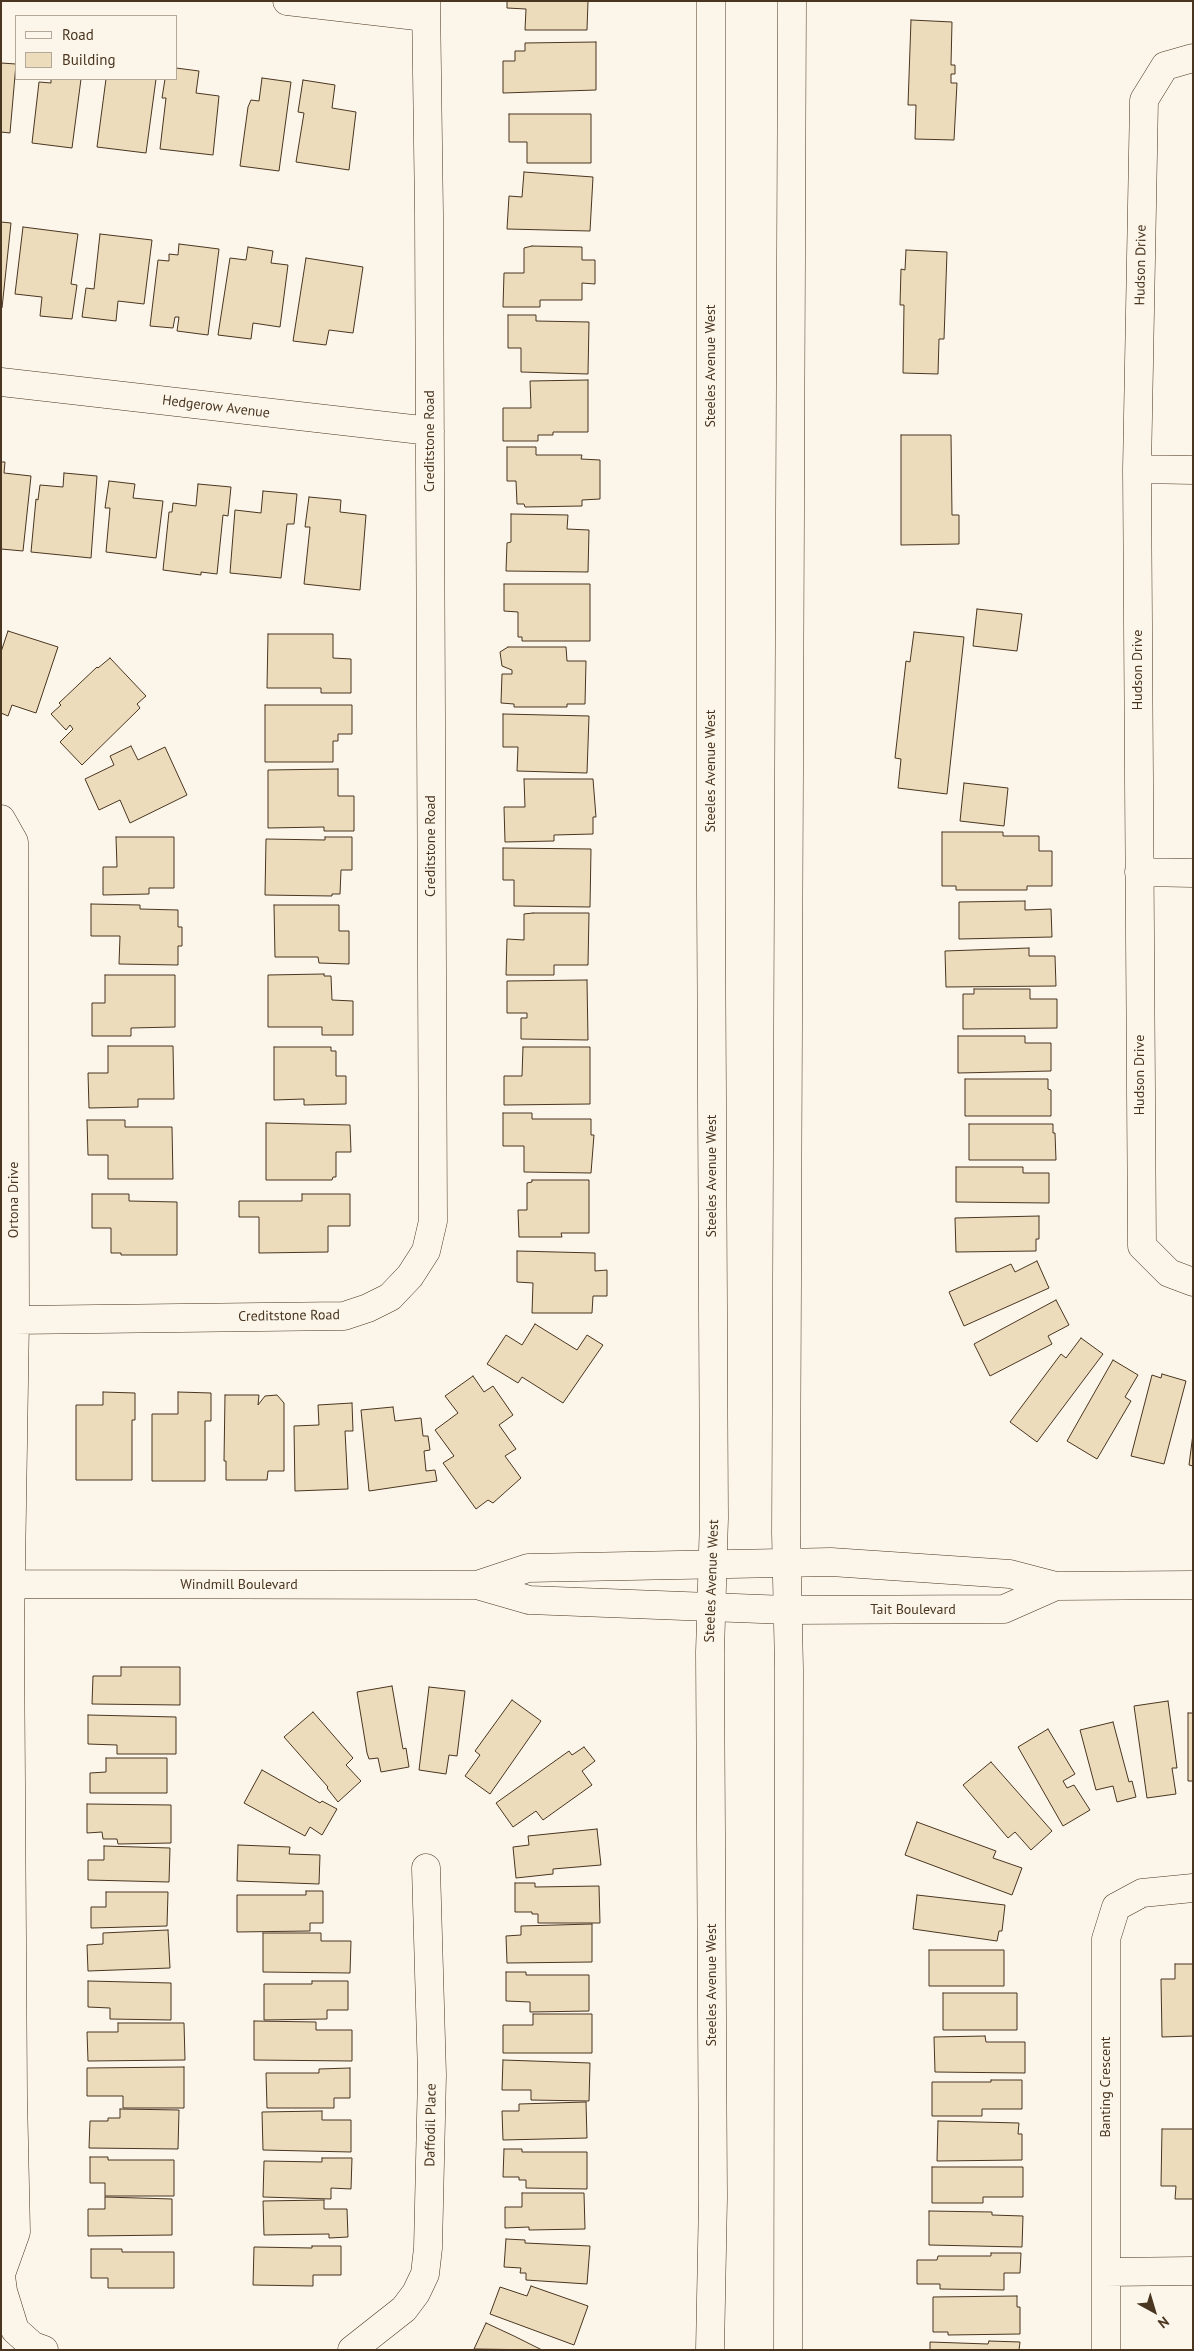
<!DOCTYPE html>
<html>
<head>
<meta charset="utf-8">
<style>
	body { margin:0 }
	#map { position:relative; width:1194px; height:2351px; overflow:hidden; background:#fbf6e9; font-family:"PT Sans",sans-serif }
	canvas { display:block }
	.frame { position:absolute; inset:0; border:2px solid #4a3520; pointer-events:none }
	.legend { position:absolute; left:15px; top:15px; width:162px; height:65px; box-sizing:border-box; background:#fbf6e9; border:1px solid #b4a999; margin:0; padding:6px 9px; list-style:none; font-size:15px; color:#4a3520 }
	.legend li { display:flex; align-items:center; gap:10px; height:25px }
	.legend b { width:25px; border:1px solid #b4a999 }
	.north { position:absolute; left:1129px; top:2286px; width:50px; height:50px; -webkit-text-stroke:4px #fbf6e9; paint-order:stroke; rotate:141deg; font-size:14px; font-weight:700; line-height:20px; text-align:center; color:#4a3520 }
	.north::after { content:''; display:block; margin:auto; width:18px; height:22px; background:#4a3520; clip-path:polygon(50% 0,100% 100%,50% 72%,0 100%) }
</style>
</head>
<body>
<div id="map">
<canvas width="1194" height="2351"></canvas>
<div class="frame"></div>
<ul class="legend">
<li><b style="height:6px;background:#fbf6e9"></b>Road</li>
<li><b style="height:14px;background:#ecdcbc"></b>Building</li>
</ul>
<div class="north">N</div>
</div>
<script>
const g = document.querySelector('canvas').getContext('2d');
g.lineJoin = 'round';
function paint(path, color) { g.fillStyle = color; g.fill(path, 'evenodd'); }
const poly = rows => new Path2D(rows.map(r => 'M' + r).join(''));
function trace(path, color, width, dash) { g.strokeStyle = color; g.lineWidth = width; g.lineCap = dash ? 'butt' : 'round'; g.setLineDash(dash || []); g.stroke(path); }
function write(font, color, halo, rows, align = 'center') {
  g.font = font + ' "PT Sans",sans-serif'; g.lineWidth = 4; g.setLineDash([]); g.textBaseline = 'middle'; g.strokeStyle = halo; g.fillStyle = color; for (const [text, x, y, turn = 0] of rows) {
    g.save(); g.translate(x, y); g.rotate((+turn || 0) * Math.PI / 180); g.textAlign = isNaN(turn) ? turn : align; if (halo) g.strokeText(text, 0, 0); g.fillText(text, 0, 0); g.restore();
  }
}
const building = poly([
	[507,1,588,1,587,30,525,30,526,9,507,8,507,1],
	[911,20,952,22,951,65,955,65,955,74,951,74,951,83,957,83,954,140,915,139,916,105,908,105,911,20],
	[596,42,596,90,503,93,503,61,515,61,515,51,525,51,525,43,596,42],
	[1,63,16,64,10,133,1,132,1,63],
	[176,68,199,71,196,93,219,96,213,155,160,149,166,98,162,98,165,79,176,79,176,68],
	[262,78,291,82,279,171,240,166,248,107,251,100,259,101,262,78],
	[51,79,81,79,72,148,32,143,39,82,51,83,51,79],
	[106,79,156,79,146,153,97,147,106,79],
	[303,80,335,85,332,108,356,112,349,170,296,162,304,113,298,112,303,80],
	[509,114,591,114,591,163,527,163,527,142,509,142,509,114],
	[524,172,593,177,590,231,507,229,509,196,522,197,524,172],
	[1,222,11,223,2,308,1,308,1,222],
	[23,227,78,234,71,284,77,285,72,319,40,316,42,297,15,294,23,227],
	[100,234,152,240,144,304,118,301,116,321,82,317,86,288,94,289,100,234],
	[179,244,219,249,208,335,177,331,179,317,175,317,173,328,150,326,158,260,169,261,169,254,178,255,179,244],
	[532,246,582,247,582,260,595,260,595,284,582,283,582,300,540,300,540,307,503,307,504,273,524,273,524,248,532,246],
	[248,247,273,251,271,263,288,265,280,327,253,323,251,339,218,335,230,258,246,260,248,247],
	[906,250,947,252,944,339,939,339,938,374,903,373,904,305,900,305,901,269,905,270,906,250],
	[306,258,363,267,353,333,329,330,326,345,293,341,306,258],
	[508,315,536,315,536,321,589,322,588,374,521,372,521,348,508,348,508,315],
	[588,380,588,432,553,432,553,435,538,435,538,441,503,441,503,408,531,408,530,381,588,380],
	[901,435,951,435,952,515,959,515,959,544,901,545,901,435],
	[507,447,536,447,536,455,582,455,581,459,600,460,600,499,582,500,582,506,525,507,524,504,517,504,516,481,507,481,507,447],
	[1,462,5,462,4,473,31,476,23,551,1,549,1,462],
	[64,473,97,476,91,558,31,552,36,499,38,500,40,485,63,487,64,473],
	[109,481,135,484,133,498,163,501,156,558,106,552,110,508,105,508,109,481],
	[198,484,231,487,228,516,223,515,217,574,201,572,201,575,163,570,169,512,172,512,173,503,196,506,198,484],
	[263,491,297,494,294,524,287,524,281,578,230,573,235,510,261,513,263,491],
	[309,497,341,500,340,512,366,515,360,590,304,584,310,527,305,527,309,497],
	[511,514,568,515,567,529,589,530,588,572,506,571,507,543,511,542,511,514],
	[504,584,590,584,590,641,522,641,522,637,518,637,518,612,504,611,504,584],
	[977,609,1022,614,1017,651,973,646,977,609],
	[8,631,58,647,36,713,12,705,8,716,1,713,1,652,8,631],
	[914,632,964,637,947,794,898,788,901,759,895,758,906,661,910,662,914,632],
	[268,634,333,634,333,658,351,659,351,693,321,693,321,688,267,688,268,634],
	[508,647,566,647,567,661,586,661,585,704,567,704,567,707,514,707,514,704,501,703,502,674,512,674,512,670,502,666,500,652,508,647],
	[110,658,146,696,137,704,140,708,82,765,60,742,73,729,70,725,66,730,51,714,61,705,59,703,97,667,98,668,110,658],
	[265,705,352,705,352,734,338,734,338,741,333,741,333,762,265,762,265,705],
	[503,714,589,716,587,773,517,771,518,747,503,747,503,714],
	[131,746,138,760,165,747,187,795,130,823,120,800,99,810,85,779,114,765,110,756,131,746],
	[338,769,338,796,354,796,354,831,324,831,324,827,268,828,268,770,338,769],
	[524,779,593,779,596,817,593,817,593,834,554,835,554,841,505,842,504,807,525,807,524,779],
	[964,783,1008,788,1004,826,960,821,964,783],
	[942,832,1003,832,1003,836,1039,836,1039,851,1052,851,1052,886,1027,886,1027,890,956,890,956,886,942,886,942,832],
	[116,837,174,837,174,888,149,888,149,894,103,895,103,867,117,867,116,837],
	[325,837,352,837,352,870,341,870,340,894,332,894,332,896,265,895,266,839,325,840,325,837],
	[503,848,591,849,590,907,514,906,514,880,503,880,503,848],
	[1025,901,1025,910,1051,909,1052,937,959,939,959,902,1025,901],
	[91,904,140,905,140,909,178,910,178,927,182,927,182,946,178,946,178,965,119,964,120,936,91,936,91,904],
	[274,905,339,905,339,931,349,931,349,964,319,963,318,957,275,957,274,905],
	[533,913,589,913,588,965,554,965,554,975,506,975,507,939,524,940,524,914,533,913],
	[1029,948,1029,956,1055,956,1056,986,946,987,945,951,1029,948],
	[324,974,324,976,331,976,332,1000,353,1001,353,1035,322,1035,322,1027,268,1027,268,975,324,974],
	[105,975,175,975,175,1027,131,1028,131,1036,92,1036,92,1003,105,1003,105,975],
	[587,980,588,1040,521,1039,521,1018,527,1018,527,1013,507,1013,507,981,587,980],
	[974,989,1030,989,1030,999,1057,999,1057,1028,963,1029,963,994,974,994,974,989],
	[958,1036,1025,1036,1025,1043,1051,1043,1051,1071,958,1073,958,1036],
	[108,1046,173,1046,174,1099,138,1099,138,1107,89,1108,88,1073,108,1073,108,1046],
	[274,1047,331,1047,331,1051,336,1051,336,1076,346,1076,346,1104,304,1105,304,1099,274,1100,274,1047],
	[523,1047,590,1047,590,1104,504,1105,504,1076,522,1076,523,1047],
	[965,1079,1048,1079,1048,1089,1051,1090,1051,1116,965,1116,965,1079],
	[503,1113,532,1113,532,1119,591,1119,591,1135,594,1135,591,1173,524,1172,524,1146,503,1146,503,1113],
	[87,1120,125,1120,125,1127,172,1127,173,1179,108,1179,108,1155,88,1155,87,1120],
	[266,1123,350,1125,351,1152,336,1152,336,1177,333,1177,332,1180,266,1180,266,1123],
	[969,1124,1053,1124,1053,1133,1055,1133,1056,1160,969,1160,969,1124],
	[956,1167,1023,1167,1023,1173,1049,1173,1049,1203,956,1202,956,1167],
	[532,1180,589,1180,589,1233,561,1233,562,1237,519,1237,518,1210,527,1210,527,1183,532,1182,532,1180],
	[92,1194,129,1194,129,1201,177,1202,177,1255,121,1255,121,1253,111,1253,111,1228,92,1228,92,1194],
	[302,1194,350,1194,350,1226,328,1226,328,1252,259,1253,259,1217,239,1217,239,1201,302,1201,302,1194],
	[1039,1216,1039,1239,1036,1239,1036,1251,956,1252,955,1218,1039,1216],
	[517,1251,595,1253,595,1271,607,1270,607,1296,593,1296,592,1313,532,1313,533,1283,517,1282,517,1251],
	[1037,1261,1049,1288,964,1326,949,1292,1011,1264,1015,1272,1037,1261],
	[1056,1300,1069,1325,1048,1336,1052,1344,990,1376,974,1344,1056,1300],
	[535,1324,577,1350,587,1335,603,1345,563,1403,522,1377,518,1383,487,1364,506,1335,522,1345,535,1324],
	[1081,1338,1103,1354,1037,1442,1010,1422,1061,1354,1066,1358,1081,1338],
	[1113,1360,1138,1375,1125,1397,1131,1401,1097,1459,1067,1441,1113,1360],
	[1162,1374,1186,1381,1164,1464,1131,1456,1152,1375,1161,1378,1162,1374],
	[473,1376,484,1392,493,1386,513,1415,499,1425,516,1449,505,1456,521,1478,493,1503,488,1500,476,1509,443,1463,454,1456,435,1430,458,1413,445,1396,473,1376],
	[103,1392,135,1393,135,1420,132,1420,132,1480,76,1480,76,1405,103,1405,103,1392],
	[178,1392,211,1393,211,1421,205,1421,205,1481,152,1481,152,1414,178,1414,178,1392],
	[225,1395,259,1395,258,1405,265,1396,277,1395,284,1403,284,1471,268,1471,267,1480,226,1480,226,1461,224,1461,225,1395],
	[352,1403,353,1431,345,1431,348,1489,295,1491,294,1426,319,1425,318,1405,352,1403],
	[393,1407,395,1421,421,1418,423,1436,428,1436,430,1450,424,1451,426,1471,435,1470,437,1481,369,1491,361,1410,393,1407],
	[1193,1434,1193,1466,1189,1465,1193,1434],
	[121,1667,180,1667,180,1705,92,1704,93,1676,121,1676,121,1667],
	[392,1686,403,1749,406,1748,409,1767,381,1772,378,1758,369,1759,367,1753,357,1692,392,1686],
	[429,1687,465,1691,457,1756,449,1755,446,1774,419,1770,429,1687],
	[512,1700,541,1721,490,1794,465,1776,480,1755,475,1751,512,1700],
	[1168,1701,1177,1768,1172,1768,1176,1794,1147,1798,1134,1706,1168,1701],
	[313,1712,353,1758,346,1765,361,1781,338,1802,327,1788,328,1787,284,1737,313,1712],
	[1188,1713,1193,1713,1193,1781,1188,1781,1188,1713],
	[88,1715,176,1717,176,1754,117,1754,117,1745,88,1744,88,1715],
	[1113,1722,1129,1782,1132,1781,1136,1797,1117,1802,1113,1786,1096,1790,1080,1730,1113,1722],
	[1048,1729,1075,1774,1063,1781,1067,1788,1074,1785,1090,1810,1063,1826,1018,1747,1048,1729],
	[584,1747,595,1761,582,1771,592,1785,543,1820,536,1811,513,1827,496,1803,569,1751,572,1755,584,1747],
	[106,1758,167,1758,167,1793,90,1793,90,1773,106,1772,106,1758],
	[991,1762,1052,1831,1031,1850,1015,1832,1008,1838,963,1785,991,1762],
	[262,1770,320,1803,322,1801,337,1809,322,1835,310,1827,305,1836,244,1803,262,1770],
	[87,1804,171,1805,171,1843,118,1844,117,1839,103,1839,102,1832,87,1833,87,1804],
	[917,1822,996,1851,993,1858,1022,1868,1012,1895,905,1855,917,1822],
	[597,1829,601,1865,553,1869,553,1874,516,1878,513,1847,529,1845,528,1836,597,1829],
	[238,1845,290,1847,289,1854,320,1855,319,1884,237,1881,238,1845],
	[104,1846,170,1848,169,1882,88,1880,88,1860,104,1860,104,1846],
	[515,1883,535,1883,535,1887,599,1886,600,1923,538,1923,538,1914,532,1914,532,1912,515,1912,515,1883],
	[306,1891,323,1891,323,1923,310,1923,310,1931,237,1932,237,1895,306,1895,306,1891],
	[106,1892,168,1892,167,1926,91,1928,91,1907,106,1907,106,1892],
	[917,1895,1005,1905,1002,1931,999,1931,997,1941,913,1929,917,1895],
	[592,1924,592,1962,507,1963,506,1936,521,1935,521,1926,592,1924],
	[168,1930,170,1968,88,1971,87,1945,103,1944,103,1933,168,1930],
	[263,1933,321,1933,321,1941,351,1941,350,1973,263,1972,263,1933],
	[929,1950,1004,1950,1004,1986,929,1986,929,1950],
	[1175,1964,1193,1964,1193,2036,1162,2037,1161,1979,1175,1979,1175,1964],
	[506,1972,526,1972,526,1975,589,1975,589,2011,530,2012,530,2002,506,2001,506,1972],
	[88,1981,171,1983,171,2020,110,2019,110,2008,88,2007,88,1981],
	[312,1981,348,1981,348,2010,327,2010,327,2019,264,2020,264,1984,312,1984,312,1981],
	[943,1993,1017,1993,1017,2030,943,2030,943,1993],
	[533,2014,592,2014,592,2053,503,2053,503,2025,533,2025,533,2014],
	[254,2021,316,2022,316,2030,352,2030,352,2061,254,2060,254,2021],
	[118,2023,184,2023,185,2060,88,2061,87,2032,118,2032,118,2023],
	[985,2036,986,2042,1025,2042,1025,2073,935,2072,934,2037,985,2036],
	[503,2060,590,2063,589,2101,531,2100,531,2090,502,2090,503,2060],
	[184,2067,184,2108,123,2108,123,2096,87,2096,87,2068,184,2067],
	[350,2068,350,2098,334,2098,334,2108,267,2108,266,2073,319,2073,319,2069,350,2068],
	[991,2080,1022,2080,1022,2109,982,2109,982,2116,932,2116,932,2082,991,2082,991,2080],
	[586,2102,587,2138,503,2140,502,2111,519,2111,519,2104,586,2102],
	[120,2109,179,2110,178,2149,89,2148,90,2121,108,2121,108,2118,120,2118,120,2109],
	[322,2111,322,2120,351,2120,351,2152,263,2150,262,2112,322,2111],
	[938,2121,1019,2123,1018,2134,1022,2134,1022,2160,937,2161,938,2121],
	[1162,2129,1193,2129,1193,2199,1175,2199,1176,2186,1161,2186,1162,2129],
	[504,2149,522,2149,522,2152,587,2152,587,2189,526,2188,526,2180,519,2180,519,2177,503,2177,504,2149],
	[90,2157,108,2157,108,2160,174,2160,174,2196,105,2196,105,2183,90,2183,90,2157],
	[322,2158,352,2158,351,2189,331,2188,331,2199,263,2197,264,2161,322,2162,322,2158],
	[932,2167,1023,2167,1023,2197,983,2197,983,2203,932,2203,932,2167],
	[522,2193,584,2193,585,2229,529,2230,529,2227,505,2228,505,2207,522,2207,522,2193],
	[105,2197,172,2199,172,2235,88,2236,88,2209,105,2209,105,2197],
	[324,2200,324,2209,347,2209,348,2237,329,2238,329,2234,264,2235,263,2201,324,2200],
	[929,2211,992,2212,992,2215,1023,2216,1022,2247,929,2245,929,2211],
	[506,2239,525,2240,525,2243,590,2246,587,2284,526,2280,526,2273,520,2273,521,2268,504,2267,506,2239],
	[312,2246,341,2246,341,2275,313,2275,313,2286,253,2285,254,2247,312,2248,312,2246],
	[91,2249,122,2249,122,2252,174,2252,174,2288,108,2288,108,2278,91,2278,91,2249],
	[991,2253,1021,2253,1020,2273,1004,2273,1004,2290,940,2289,940,2284,917,2284,917,2260,937,2260,938,2256,991,2256,991,2253],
	[531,2286,588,2306,574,2345,490,2314,500,2287,527,2296,531,2286],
	[1017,2296,1017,2307,1020,2307,1020,2334,948,2335,948,2332,933,2332,933,2297,1017,2296],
	[486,2323,514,2336,542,2350,474,2349,486,2323],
	[989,2341,1020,2342,1019,2350,930,2350,930,2342,988,2344,989,2341]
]);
paint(building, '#ecdcbc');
trace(building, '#4a3520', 1);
const minor = poly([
	[287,1,425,17],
	[1193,58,1165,66,1144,100,1137,469,1142,1246,1169,1273,1193,1282],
	[1,382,430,431],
	[1137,469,1193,470],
	[1,819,14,842,15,1320,10,1629,13,2096,16,2232,1,2274],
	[1139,872,1193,873],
	[15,1320,344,1316,368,1308,390,1297,410,1276,426,1251,433,1221,429,214,426,1],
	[1,1584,477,1585,529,1600,787,1610,1004,1609,1056,1586],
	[477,1585,528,1568,831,1562,1010,1574,1056,1586,1193,1585],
	[1106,2272,1193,2271],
	[1,2276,3,2291,15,2330,33,2346,44,2350],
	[352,2350,404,2309,416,2293,425,2274,428,2248,432,2075,426,1868],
	[1106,2350,1106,1939,1116,1907,1142,1893,1193,1888]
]);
const major = poly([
	[710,2350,713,2198,710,1652,714,1518,711,891,711,1],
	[788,2350,789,1669,786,1532,792,1]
]);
trace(minor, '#4a3520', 29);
trace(major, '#4a3520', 29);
trace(minor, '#fbf6e9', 28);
trace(major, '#fbf6e9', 28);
write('14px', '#4a3520', '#fbf6e9', [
	["Hudson Drive",1141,265,-89],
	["Steeles Avenue West",711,366,-90],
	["Hedgerow Avenue",216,407,7],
	["Creditstone Road",430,441,-90],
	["Hudson Drive",1138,670,-90],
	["Steeles Avenue West",711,771,-90],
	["Creditstone Road",431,846,-90],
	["Hudson Drive",1140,1075,-90],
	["Steeles Avenue West",712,1176,-90],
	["Ortona Drive",14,1200,-90],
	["Creditstone Road",289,1316,-1],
	["Steeles Avenue West",712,1581,-88],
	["Windmill Boulevard",239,1585],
	["Tait Boulevard",913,1610],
	["Steeles Avenue West",712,1985,-90],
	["Banting Crescent",1106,2087,-90],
	["Daffodil Place",431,2125,-89]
]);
</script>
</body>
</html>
